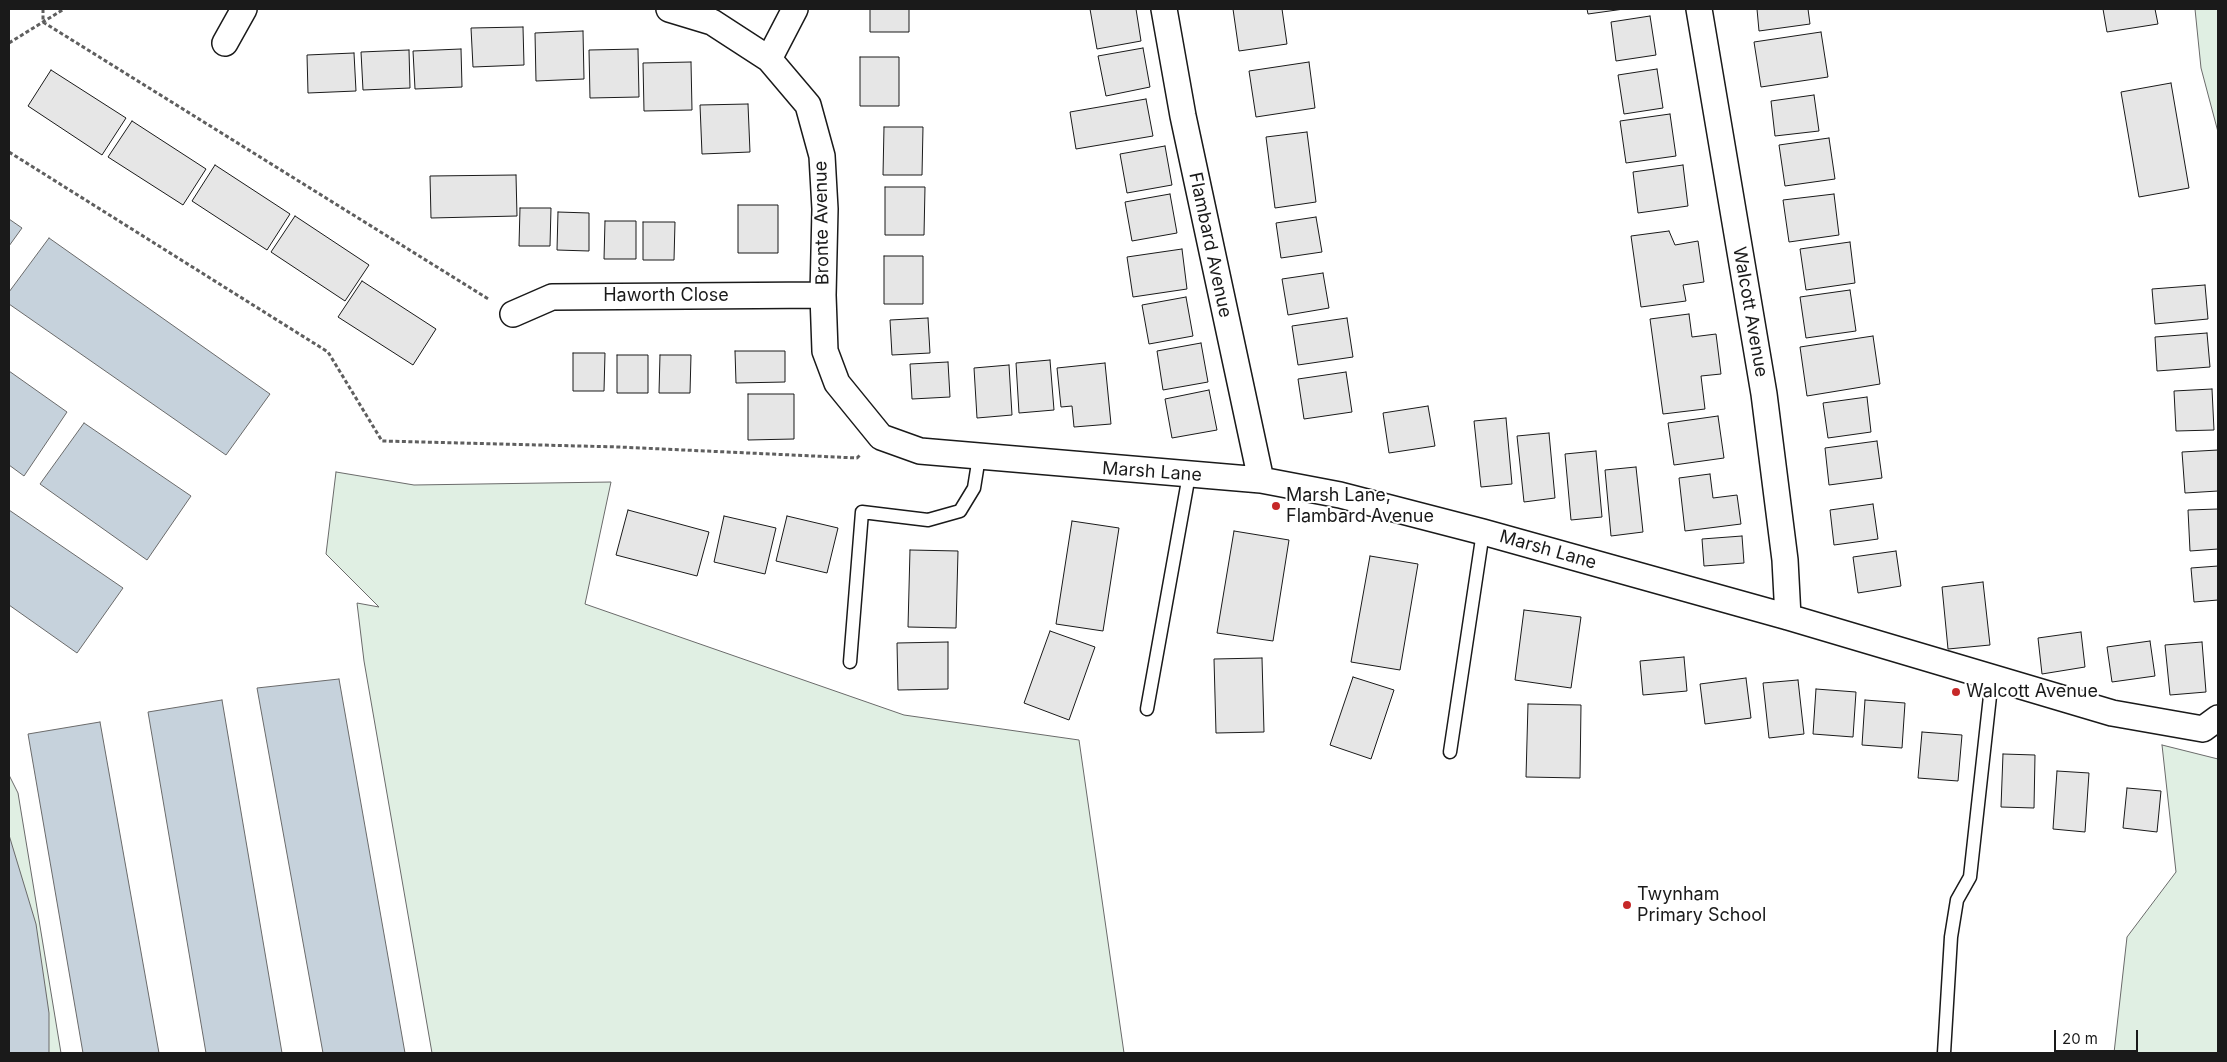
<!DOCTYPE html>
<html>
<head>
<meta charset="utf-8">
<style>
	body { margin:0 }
	#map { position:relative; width:2227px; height:1062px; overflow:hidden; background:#fff; font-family:Inter,sans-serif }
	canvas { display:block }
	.frame { position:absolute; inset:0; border:10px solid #1a1a1a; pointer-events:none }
	.scale { position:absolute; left:2054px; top:1030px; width:84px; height:22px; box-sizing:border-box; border:2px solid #1a1a1a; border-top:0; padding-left:6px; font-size:15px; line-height:18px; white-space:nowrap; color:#1a1a1a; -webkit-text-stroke:4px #fff; paint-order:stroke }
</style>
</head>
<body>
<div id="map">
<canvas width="2227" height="1062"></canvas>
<div class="frame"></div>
<div class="scale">20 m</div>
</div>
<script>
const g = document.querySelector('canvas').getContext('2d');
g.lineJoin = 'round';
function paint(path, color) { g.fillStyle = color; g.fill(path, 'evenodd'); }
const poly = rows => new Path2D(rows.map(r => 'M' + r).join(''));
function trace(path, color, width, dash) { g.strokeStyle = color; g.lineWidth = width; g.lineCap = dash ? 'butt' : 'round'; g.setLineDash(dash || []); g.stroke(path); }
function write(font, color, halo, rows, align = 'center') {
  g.font = font + ' Inter,sans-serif'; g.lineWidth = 4; g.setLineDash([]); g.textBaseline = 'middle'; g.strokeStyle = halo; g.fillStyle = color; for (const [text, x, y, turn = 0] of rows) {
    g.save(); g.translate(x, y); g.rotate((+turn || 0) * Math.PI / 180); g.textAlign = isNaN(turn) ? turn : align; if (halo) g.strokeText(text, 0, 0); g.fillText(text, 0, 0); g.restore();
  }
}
const green = poly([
	[2195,9,2218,9,2218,132,2201,68,2195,9],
	[336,472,414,485,611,482,585,604,904,715,1079,740,1124,1053,432,1053,364,661,357,603,379,607,326,554,336,472],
	[2162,745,2218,759,2218,1053,2114,1053,2127,937,2176,872,2162,745],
	[9,775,18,793,61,1053,9,1053,9,775]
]);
paint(green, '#e0efe3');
trace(green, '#6a6a6a', 1);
const water = poly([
	[9,219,22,228,9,246,9,219],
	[49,238,270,394,226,455,9,304,9,292,49,238],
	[9,371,67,412,24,476,9,465,9,371],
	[84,423,191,496,147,560,40,484,84,423],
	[9,510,123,588,77,653,9,605,9,510],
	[339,679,405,1053,323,1053,257,688,339,679],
	[222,700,282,1053,206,1053,148,712,222,700],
	[100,722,159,1053,83,1053,28,734,100,722],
	[9,835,36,924,49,1013,49,1053,9,1053,9,835]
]);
paint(water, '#c6d2dc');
trace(water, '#6a6a6a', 1);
const building = poly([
	[870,9,909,9,909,32,870,32,870,9],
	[1090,9,1136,9,1141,41,1097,49,1090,9],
	[1233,9,1282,9,1287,44,1239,51,1233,9],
	[1587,9,1624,9,1588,14,1587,9],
	[1757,9,1808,9,1810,24,1759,31,1757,9],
	[2103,9,2155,9,2158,24,2107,32,2103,9],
	[1650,16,1656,55,1616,61,1611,22,1650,16],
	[523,27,524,65,473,67,471,28,523,27],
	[583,31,584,79,536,81,535,33,583,31],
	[1821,32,1828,77,1761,87,1754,42,1821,32],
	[1143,48,1150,87,1106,96,1098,56,1143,48],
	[461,49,462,87,415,89,413,51,461,49],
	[638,49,639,97,590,98,589,50,638,49],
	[409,50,410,88,363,90,361,52,409,50],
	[354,53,356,91,308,93,307,55,354,53],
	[860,57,899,57,899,106,860,106,860,57],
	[691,62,692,110,644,111,643,63,691,62],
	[1309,62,1315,108,1256,117,1249,71,1309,62],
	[1657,69,1663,108,1624,114,1618,75,1657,69],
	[51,70,126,118,102,155,28,106,51,70],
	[2171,83,2189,188,2139,197,2121,92,2171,83],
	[1814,95,1819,131,1775,136,1771,101,1814,95],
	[1146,99,1153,136,1076,149,1070,112,1146,99],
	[748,104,750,152,702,154,700,105,748,104],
	[1670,114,1676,156,1626,163,1620,121,1670,114],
	[132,121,206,169,183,205,108,157,132,121],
	[884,127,923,127,922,175,883,175,884,127],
	[1307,132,1316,202,1275,208,1266,137,1307,132],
	[1829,138,1835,179,1785,186,1779,145,1829,138],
	[1165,146,1172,185,1127,193,1120,154,1165,146],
	[215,165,290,214,267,250,192,201,215,165],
	[1683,165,1688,206,1638,213,1633,172,1683,165],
	[516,175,517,216,431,218,430,176,516,175],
	[885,187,925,187,924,235,885,235,885,187],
	[1170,194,1177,233,1132,241,1125,202,1170,194],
	[1834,194,1839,235,1789,242,1783,200,1834,194],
	[738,205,778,205,778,253,738,253,738,205],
	[520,208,551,208,550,246,519,246,520,208],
	[558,212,589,213,589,251,557,250,558,212],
	[295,216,369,265,345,301,271,252,295,216],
	[1316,217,1322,252,1281,258,1276,223,1316,217],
	[605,221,636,221,636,259,604,259,605,221],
	[643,222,675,222,674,260,643,260,643,222],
	[1669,231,1675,245,1698,241,1704,282,1683,285,1686,301,1641,307,1631,236,1669,231],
	[1850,242,1855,283,1806,290,1800,249,1850,242],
	[1182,249,1187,289,1133,297,1127,257,1182,249],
	[884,256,923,256,923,304,884,304,884,256],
	[1323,273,1329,308,1288,315,1282,279,1323,273],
	[362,281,436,329,413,365,338,317,362,281],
	[2205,285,2208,319,2155,324,2152,289,2205,285],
	[1850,290,1856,331,1806,338,1800,297,1850,290],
	[1186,297,1193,336,1149,344,1142,305,1186,297],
	[1689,314,1692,337,1716,334,1721,374,1701,376,1705,409,1663,414,1650,319,1689,314],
	[928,318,930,353,892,355,890,320,928,318],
	[1347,318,1353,357,1298,365,1292,326,1347,318],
	[2207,333,2210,367,2157,371,2155,337,2207,333],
	[1873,336,1880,384,1807,396,1800,347,1873,336],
	[1201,343,1208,382,1163,390,1157,351,1201,343],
	[735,351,785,351,785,382,736,383,735,351],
	[573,353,605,353,604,391,573,391,573,353],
	[617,355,648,355,648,393,617,393,617,355],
	[660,355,691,355,690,393,659,393,660,355],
	[1050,360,1054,410,1019,413,1016,363,1050,360],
	[948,362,950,397,912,399,910,364,948,362],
	[1105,363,1111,424,1074,427,1072,406,1061,407,1057,368,1105,363],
	[1009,365,1012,415,977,418,974,368,1009,365],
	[1346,372,1352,412,1304,419,1298,379,1346,372],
	[2212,389,2214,430,2176,431,2174,391,2212,389],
	[1209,390,1217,430,1172,438,1165,399,1209,390],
	[748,394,794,394,794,439,748,440,748,394],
	[1867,397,1871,432,1828,438,1823,403,1867,397],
	[1428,406,1435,446,1389,453,1383,413,1428,406],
	[1718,416,1724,458,1674,465,1668,423,1718,416],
	[1506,418,1512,484,1481,487,1474,421,1506,418],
	[1549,433,1555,498,1524,502,1517,436,1549,433],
	[1877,441,1882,478,1829,485,1825,448,1877,441],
	[2218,450,2218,491,2185,493,2182,452,2218,450],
	[1596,451,1602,517,1571,520,1565,454,1596,451],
	[1636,467,1643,532,1611,536,1605,470,1636,467],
	[1710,474,1713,498,1737,495,1741,524,1685,531,1679,478,1710,474],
	[1873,504,1878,539,1834,545,1830,510,1873,504],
	[2218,509,2218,549,2190,551,2188,510,2218,509],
	[628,510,709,532,697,576,616,555,628,510],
	[724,516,776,528,765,574,714,562,724,516],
	[787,516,838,528,827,573,776,561,787,516],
	[1072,521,1119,528,1103,631,1056,624,1072,521],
	[1234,531,1289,540,1273,641,1217,633,1234,531],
	[1742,536,1744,563,1704,566,1702,539,1742,536],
	[910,550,958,551,956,628,908,627,910,550],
	[1896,551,1901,586,1858,593,1853,557,1896,551],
	[1370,556,1418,564,1400,670,1351,662,1370,556],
	[2218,566,2218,600,2194,602,2191,568,2218,566],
	[1983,582,1990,645,1948,649,1942,587,1983,582],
	[1524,610,1581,617,1571,688,1515,680,1524,610],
	[1050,631,1095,647,1069,720,1024,703,1050,631],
	[2081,632,2085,667,2042,674,2038,638,2081,632],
	[2150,641,2155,676,2112,682,2107,647,2150,641],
	[948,642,948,689,898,690,897,643,948,642],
	[2202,642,2206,692,2170,695,2165,645,2202,642],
	[1684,657,1687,691,1643,695,1640,661,1684,657],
	[1262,658,1264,732,1216,733,1214,659,1262,658],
	[1353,677,1394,690,1371,759,1330,745,1353,677],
	[1746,678,1751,718,1705,724,1700,684,1746,678],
	[1798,680,1804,734,1769,738,1763,683,1798,680],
	[1816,689,1856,692,1853,737,1813,734,1816,689],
	[1865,700,1905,703,1902,748,1862,745,1865,700],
	[1528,704,1581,705,1580,778,1526,777,1528,704],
	[1922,732,1962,735,1958,781,1918,778,1922,732],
	[2003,754,2035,755,2034,808,2001,807,2003,754],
	[2057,771,2089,773,2085,832,2053,829,2057,771],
	[2127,788,2161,791,2157,832,2123,828,2127,788]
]);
paint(building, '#e6e6e6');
trace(building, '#1a1a1a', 1);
const service = poly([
	[850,662,862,512,928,520,960,511,974,488,979,457],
	[1147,709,1189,475],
	[1450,752,1483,532],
	[1944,1053,1951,937,1957,900,1970,877,1992,678]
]);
const minor = poly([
	[669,9,712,22,769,59,808,105,822,156,825,209,823,295,825,351,837,383,881,437,920,451,1261,480,1340,495,1483,532,1788,617,2112,713,2203,729,2218,718],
	[1164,9,1183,116,1261,480],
	[1699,9,1764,394,1785,560,1788,617],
	[225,43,244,9],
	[769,59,795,9],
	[513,314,552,297,823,295]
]);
trace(service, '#1a1a1a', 15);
trace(minor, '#1a1a1a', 28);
trace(poly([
	[43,9,43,22,490,300],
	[9,43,64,9],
	[9,152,328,352,382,441,619,447,857,458,861,454]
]), '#5f5f5f', 3, [4, 2.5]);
trace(service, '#fff', 12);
trace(minor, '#fff', 25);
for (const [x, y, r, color] of [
	[1276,506,5,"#c62828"],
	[1956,692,5,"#c62828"],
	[1627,905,5,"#c62828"]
]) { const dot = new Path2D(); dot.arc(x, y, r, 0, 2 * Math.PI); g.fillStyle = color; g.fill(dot); trace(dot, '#fff', 2); }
write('18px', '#1a1a1a', '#fff', [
	["Bronte Avenue",822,223,-91],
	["Flambard Avenue",1210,245,78],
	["Haworth Close",666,296],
	["Walcott Avenue",1750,312,80],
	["Marsh Lane",1152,472,4],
	["Marsh Lane",1548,550,16]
]);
write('18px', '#1a1a1a', '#fff', [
	["Marsh Lane,",1286,496],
	["Flambard Avenue",1286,517],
	["Walcott Avenue",1966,692],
	["Twynham",1637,895],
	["Primary School",1637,916]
], 'left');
</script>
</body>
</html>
